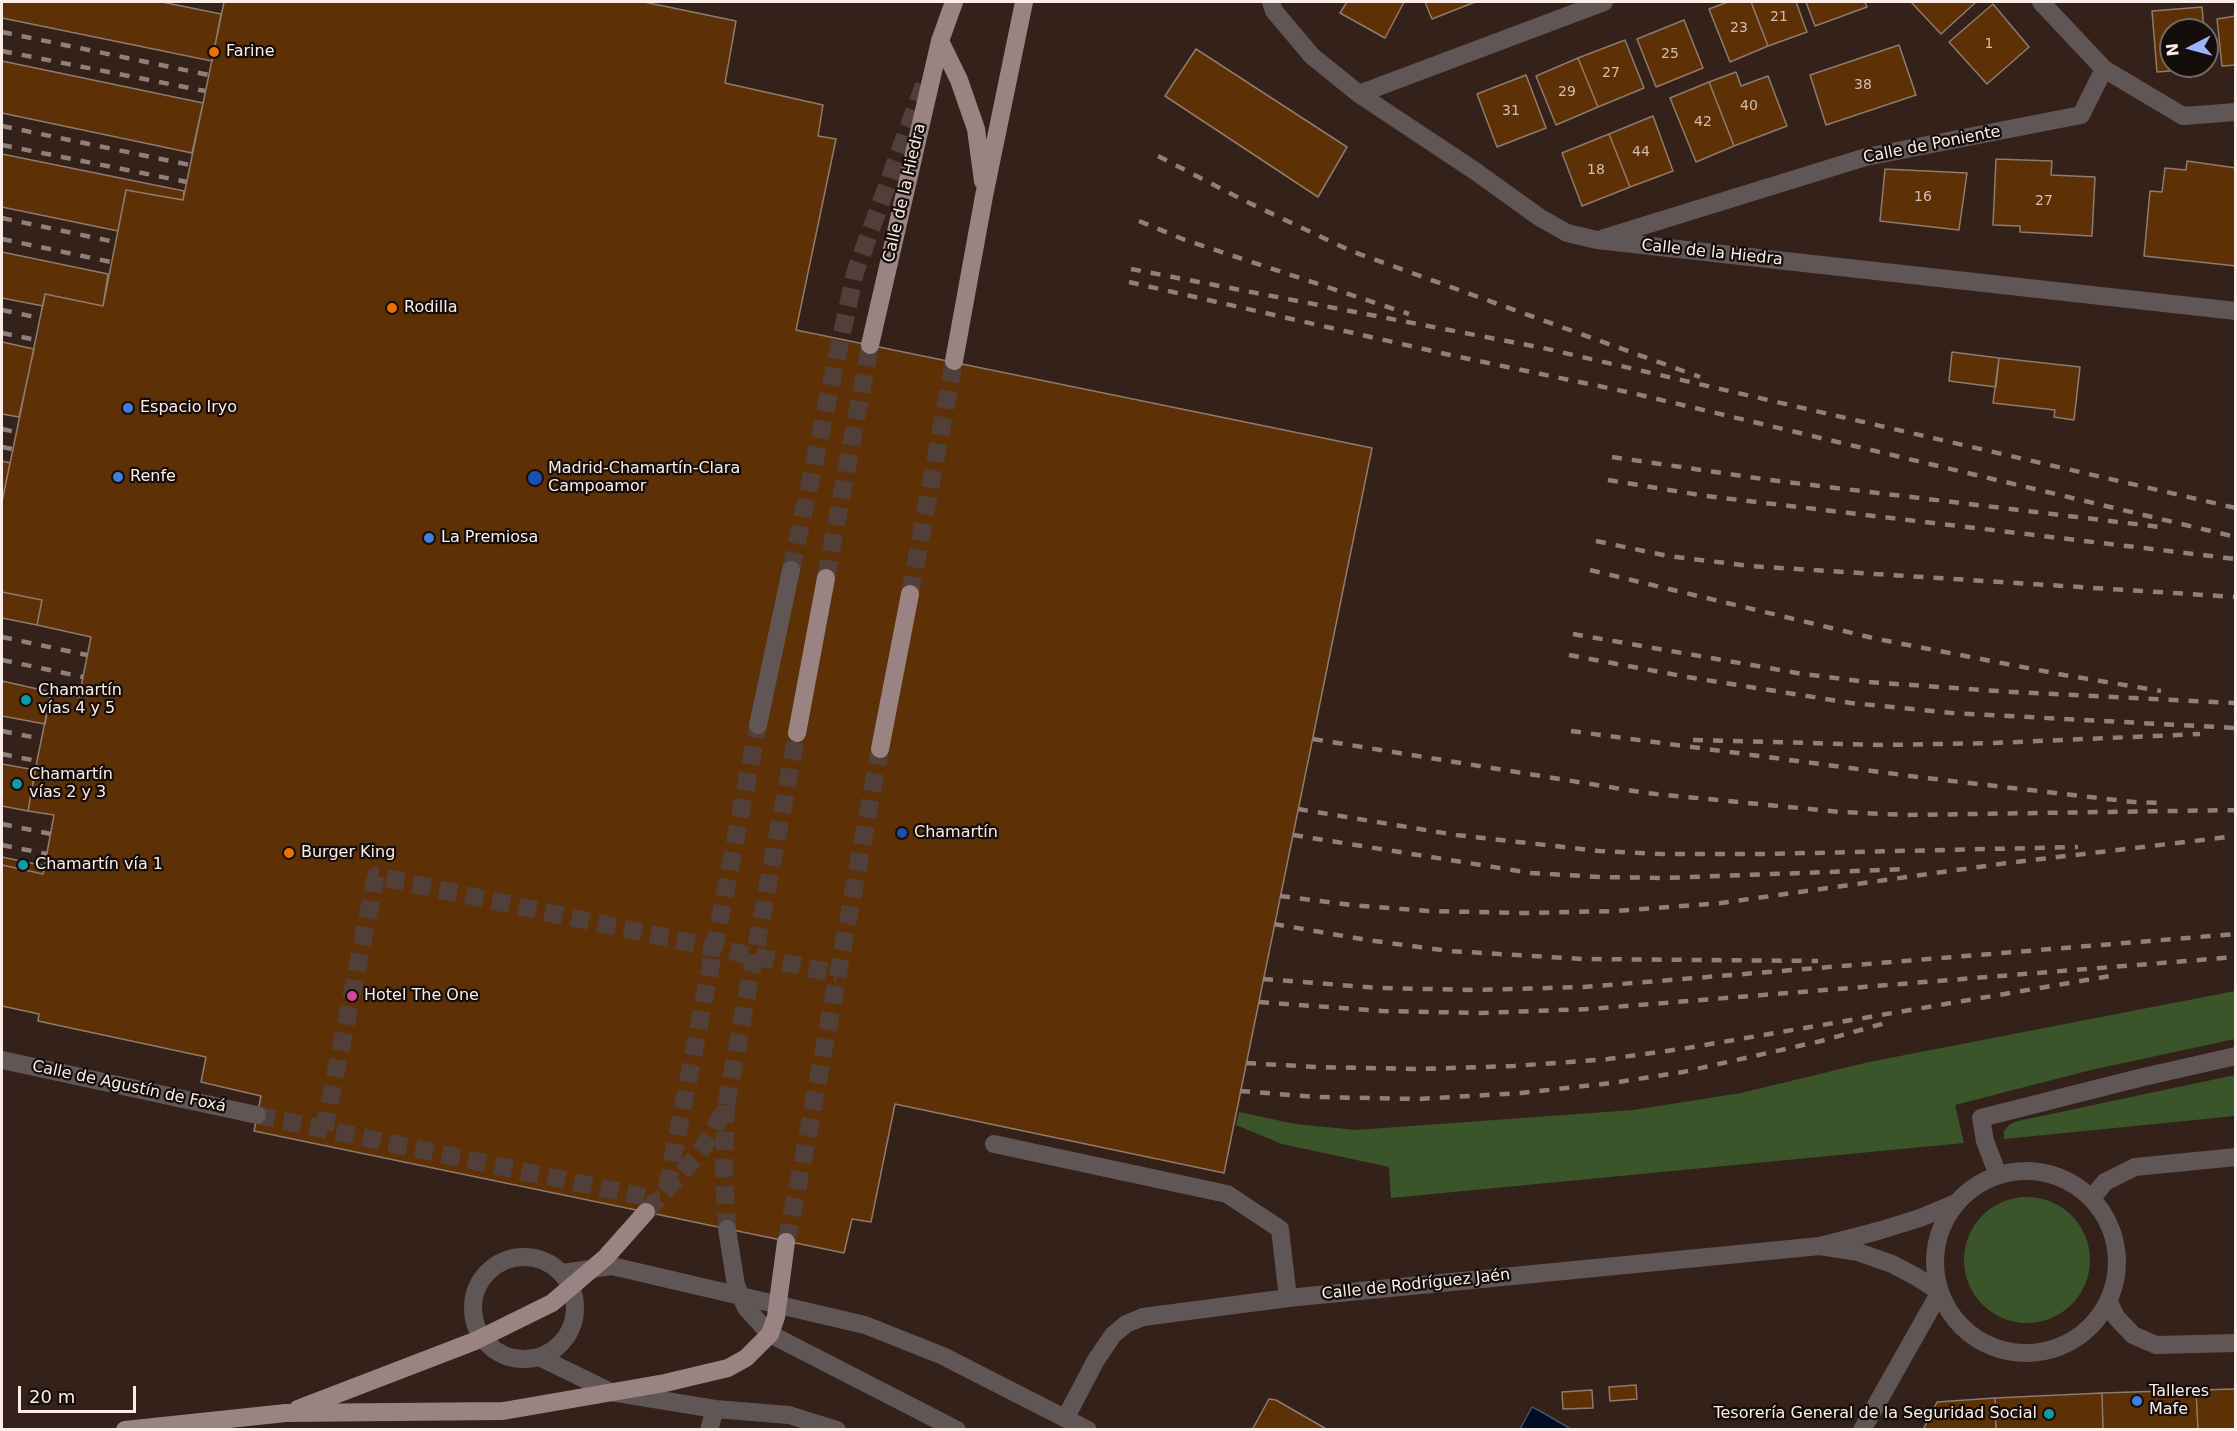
<!DOCTYPE html>
<html>
<head>
<meta charset="utf-8">
<style>
	body { margin:0 }
	#map { position:relative; width:2237px; height:1431px; overflow:hidden; background:#33211a; font-family:"DejaVu Sans",sans-serif }
	canvas { display:block }
	.frame { position:absolute; inset:0; border:3px solid #fbeee9; pointer-events:none }
	.north { position:absolute; left:2159px; top:18px; width:60px; height:60px; box-sizing:border-box; background:#150d0a; border:2px solid #716763; border-radius:50%; rotate:264deg; font-size:16px; font-weight:700; line-height:24px; text-align:center; color:#fbeee9 }
	.north::after { content:''; display:block; margin:auto; width:21px; height:27px; background:#9bb4fd; clip-path:polygon(50% 0,100% 100%,50% 72%,0 100%) }
	.scale { position:absolute; left:18px; top:1386px; width:118px; height:27px; box-sizing:border-box; border:3px solid #fbeee9; border-top:0; padding-left:8px; font-size:18px; line-height:21px; white-space:nowrap; color:#fbeee9; -webkit-text-stroke:4px #150d0a; paint-order:stroke }
</style>
</head>
<body>
<div id="map">
<canvas width="2237" height="1431"></canvas>
<div class="frame"></div>
<div class="north">N</div>
<div class="scale">20 m</div>
</div>
<script>
const g = document.querySelector('canvas').getContext('2d');
g.lineJoin = 'round';
function paint(path, color) { g.fillStyle = color; g.fill(path, 'evenodd'); }
const poly = rows => new Path2D(rows.map(r => 'M' + r).join(''));
function trace(path, color, width, dash) { g.strokeStyle = color; g.lineWidth = width; g.lineCap = dash ? 'butt' : 'round'; g.setLineDash(dash || []); g.stroke(path); }
function write(font, color, halo, rows, align = 'center') {
  g.font = font + ' "DejaVu Sans",sans-serif'; g.lineWidth = 4.5; g.setLineDash([]); g.textBaseline = 'middle'; g.strokeStyle = halo; g.fillStyle = color; for (const [text, x, y, turn = 0] of rows) {
    g.save(); g.translate(x, y); g.rotate((+turn || 0) * Math.PI / 180); g.textAlign = isNaN(turn) ? turn : align; if (halo) g.strokeText(text, 0, 0); g.fillText(text, 0, 0); g.restore();
  }
}
paint(poly([
	[2235,991,2235,1039,2091,1070,1955,1105,1964,1143,1391,1198,1389,1167,1282,1144,1236,1125,1239,1112,1295,1124,1356,1130,1633,1110,1741,1093,1869,1062],
	[2235,1075,2235,1116,2004,1139,2004,1131,2010,1124,2018,1121],
	'1964 1260a63 63 0 1 1 126 0a63 63 0 1 1-126 0Z'
]), '#3a552a');
const water = poly([
	[1532,1407,1540,1411,1571,1429,1520,1429,1532,1407]
]);
paint(water, '#000c28');
trace(water, '#4b5062', 1.5);
const building = poly([
	[2,2,162,2,221,14,212,61,2,18,2,2],
	[224,2,644,2,736,21,725,83,823,105,818,136,836,139,796,330,1372,448,1224,1173,895,1104,871,1222,852,1219,844,1253,254,1131,261,1096,201,1082,206,1057,38,1021,39,1014,2,1006,2,865,43,874,54,815,28,811,37,761,51,692,79,697,91,637,37,625,42,600,2,592,2,502,45,294,103,306,126,190,183,200,224,2],
	[1347,2,1404,2,1385,38,1340,13,1347,2],
	[1425,2,1475,2,1432,19,1425,2],
	[1728,2,1751,2,1768,46,1730,62,1709,9,1728,2],
	[1751,2,1796,2,1807,32,1768,46,1751,2],
	[1806,2,1865,2,1867,7,1815,26,1806,2],
	[1911,2,1976,2,1941,34,1911,2],
	[1993,4,2029,47,1987,84,1949,42,1993,4],
	[2202,7,2204,30,2171,30,2171,66,2207,66,2207,58,2208,68,2157,72,2152,11,2202,7],
	[2236,16,2236,65,2222,66,2217,19,2236,16],
	[1684,20,1703,68,1656,87,1637,39,1684,20],
	[1625,40,1644,88,1598,107,1578,58,1625,40],
	[1899,45,1916,95,1826,125,1810,75,1899,45],
	[1196,49,1347,147,1318,197,1165,96,1196,49],
	[1578,58,1598,107,1556,125,1536,76,1578,58],
	[2,61,203,103,192,153,2,113,2,61],
	[1736,72,1741,86,1768,76,1787,126,1734,146,1709,82,1736,72],
	[1526,75,1546,128,1497,147,1477,94,1526,75],
	[1709,82,1734,146,1696,162,1670,98,1709,82],
	[1653,116,1673,171,1630,187,1609,134,1653,116],
	[1609,134,1630,187,1582,206,1562,153,1609,134],
	[2,154,184,191,183,200,126,190,118,231,2,207,2,154],
	[1996,159,2052,161,2051,175,2095,177,2092,236,2020,232,2020,226,1993,225,1996,159],
	[2187,161,2236,168,2236,266,2144,256,2150,191,2162,192,2165,168,2186,170,2187,161],
	[1885,169,1967,173,1959,230,1880,221,1885,169],
	[2,252,108,274,103,306,45,294,43,306,2,298,2,252],
	[2,342,34,349,19,417,2,414,2,342],
	[1952,352,1999,358,1996,387,1949,381,1952,352],
	[1999,358,2080,367,2074,420,2054,417,2055,410,1993,403,1999,358],
	[2,461,10,463,2,502,2,461],
	[2,592,42,600,37,625,2,618,2,592],
	[2,681,51,692,45,724,2,716,2,681],
	[2,764,35,770,28,811,2,806,2,764],
	[2,857,45,866,43,874,2,865,2,857],
	[1636,1385,1637,1399,1610,1401,1609,1387,1636,1385],
	[2236,1389,2236,1430,2198,1430,2196,1390,2236,1389],
	[1592,1390,1593,1408,1563,1409,1562,1392,1592,1390],
	[2196,1390,2198,1430,2103,1430,2102,1393,2196,1390],
	[2102,1393,2103,1430,1996,1430,1995,1398,2102,1393],
	[1995,1398,1996,1430,1923,1430,1937,1402,1995,1398],
	[1269,1399,1276,1400,1328,1430,1252,1430,1269,1399]
]);
paint(building, '#5d3006');
trace(building, '#8f7b6e', 1.5);
trace(poly([
	[791,570,855,273,924,85],
	[726,1105,724,1170,727,1229],
	[257,1115,659,1200],
	[324,1130,376,876,838,974],
	[667,1188,758,725]
]), '#514039', 18, [18, 9]);
trace(poly([
	[826,578,870,345],
	[910,594,954,361],
	[646,1212,696,1157,712,1134,726,1105,797,733],
	[786,1242,802,1166,880,749]
]), '#514039', 18, [18, 9]);
trace(poly([
	[1271,2,1274,11,1312,56,1359,94,1475,171,1539,217,1567,233,1597,240,2236,311],
	[2041,2,2104,69,2183,116,2236,112],
	[1359,94,1604,2],
	[1604,238,1866,157,2081,115,2104,69],
	[758,725,791,570],
	[2,1060,257,1115],
	[994,1144,1227,1194,1280,1229,1288,1298],
	'1935 1262a91 91 0 1 1 182 0a91 91 0 1 1-182 0Z',
	[1998,1175,1985,1141,1981,1118,2139,1078,2236,1056],
	[2092,1198,2105,1182,2135,1167,2236,1157],
	'473 1308a51 51 0 1 1 102 0a51 51 0 1 1-102 0Z',
	[562,1273,612,1266,865,1325,943,1356,1088,1430],
	[2109,1302,2116,1317,2133,1335,2156,1345,2236,1343],
	[770,1334,957,1430],
	[539,1357,611,1392,715,1409,789,1415,837,1430],
	[1066,1417,1096,1360,1113,1335,1126,1324,1143,1317,1288,1298,1820,1246],
	[709,1430,715,1409],
	[1862,1430,1940,1292,1915,1276,1892,1264,1858,1252,1820,1246,1878,1231,1920,1218,1956,1203]
]), '#605655', 18);
trace(poly([
	[940,41,959,80,976,129,983,181],
	[870,345,940,41,954,2],
	[954,361,984,196,1024,2],
	[797,733,826,578],
	[880,749,910,594],
	[125,1430,286,1413]
]), '#9a8483', 18);
trace(poly([
	[2,32,209,75],
	[2,51,205,91],
	[2,126,190,165],
	[2,145,187,182],
	[1158,156,1243,200,1351,251,1700,377],
	[2,218,115,242],
	[1139,221,1185,240,1409,314],
	[2,239,111,262],
	[1131,269,1543,348,2236,508],
	[1129,282,1450,355,1632,393,2236,537],
	[2,310,40,318],
	[2,333,36,340],
	[2,429,16,432],
	[2,447,12,449],
	[1612,457,1770,480,2160,527],
	[1608,480,1706,496,2236,559],
	[1596,541,1668,556,1750,566,2236,597],
	[1590,570,1877,639,2064,675,2161,691],
	[1573,634,1803,674,1868,682,2012,692,2236,703],
	[2,637,87,655],
	[1569,655,1687,677,1851,703,1952,713,2236,728],
	[2,660,83,677],
	[2,731,42,739],
	[1571,731,1918,777,2133,802,2163,803],
	[1313,739,1646,793,1840,812,1907,815,2236,810],
	[1693,740,1885,745,1994,743,2200,734],
	[2,754,37,761],
	[1298,809,1456,835,1599,851,1662,854,1765,854,2078,847],
	[2,824,51,834],
	[1293,835,1531,873,1600,877,1665,878,1908,869],
	[2,845,47,854],
	[1280,896,1351,905,1429,911,1524,913,1617,911,1721,903,2007,863,2236,836],
	[1274,924,1367,940,1449,951,1583,959,1818,961],
	[1263,979,1380,988,1476,990,1584,987,2236,934],
	[1259,1002,1382,1011,1480,1013,1589,1009,2236,957],
	[1246,1063,1316,1067,1419,1069,1514,1066,1608,1059,1681,1049,2116,975],
	[1240,1091,1316,1097,1419,1099,1521,1093,1612,1083,1683,1072,1821,1041,1889,1022]
]), '#90807a', 4.5, [10, 10]);
trace(poly([
	[727,1229,736,1285,746,1308,770,1334]
]), '#605655', 18);
trace(poly([
	[298,1409,475,1341,552,1303,606,1257,646,1212],
	[286,1413,503,1411,665,1383,728,1368,746,1358,770,1334,776,1317,786,1242]
]), '#9a8483', 18);
for (const [x, y, r, color] of [
	[214,52,6,"#e8710a"],
	[392,308,6,"#e8710a"],
	[128,408,6,"#3f7fe0"],
	[118,477,6,"#3f7fe0"],
	[535,478,8,"#1a4fb4"],
	[429,538,6,"#3f7fe0"],
	[26,700,6,"#0f9aa8"],
	[17,784,6,"#0f9aa8"],
	[902,833,6,"#1a4fb4"],
	[289,853,6,"#e8710a"],
	[23,865,6,"#0f9aa8"],
	[352,996,6,"#d1479c"],
	[2137,1401,6,"#3f7fe0"],
	[2049,1414,6,"#0f9aa8"]
]) { const dot = new Path2D(); dot.arc(x, y, r, 0, 2 * Math.PI); g.fillStyle = color; g.fill(dot); trace(dot, '#150d0a', 2); }
write('14px', '#d4beb0', null, [
	["21",1779,17],
	["23",1739,28],
	["1",1989,44],
	["25",1670,54],
	["27",1611,73],
	["38",1863,85],
	["29",1567,92],
	["40",1749,106],
	["31",1511,111],
	["42",1703,122],
	["44",1641,152],
	["18",1596,170],
	["16",1923,197],
	["27",2044,201]
]);
write('16px', '#fbeee9', '#150d0a', [
	["Farine",226,52],
	["Rodilla",404,308],
	["Espacio Iryo",140,408],
	["Madrid-Chamartín-Clara",548,469],
	["Campoamor",548,487],
	["Renfe",130,477],
	["La Premiosa",441,538],
	["Chamartín",38,691],
	["vías 4 y 5",38,709],
	["Chamartín",29,775],
	["vías 2 y 3",29,793],
	["Chamartín",914,833],
	["Burger King",301,853],
	["Chamartín vía 1",35,865],
	["Hotel The One",364,996],
	["Talleres",2149,1392],
	["Mafe",2149,1410],
	["Tesorería General de la Seguridad Social",2037,1414,"right"]
], 'left');
write('16px', '#fbeee9', '#150d0a', [
	["Calle de Poniente",1932,145,-11],
	["Calle de la Hiedra",905,193,-77],
	["Calle de la Hiedra",1712,253,6],
	["Calle de Agustín de Foxá",129,1087,12],
	["Calle de Rodríguez Jaén",1416,1285,-6]
]);
</script>
</body>
</html>
